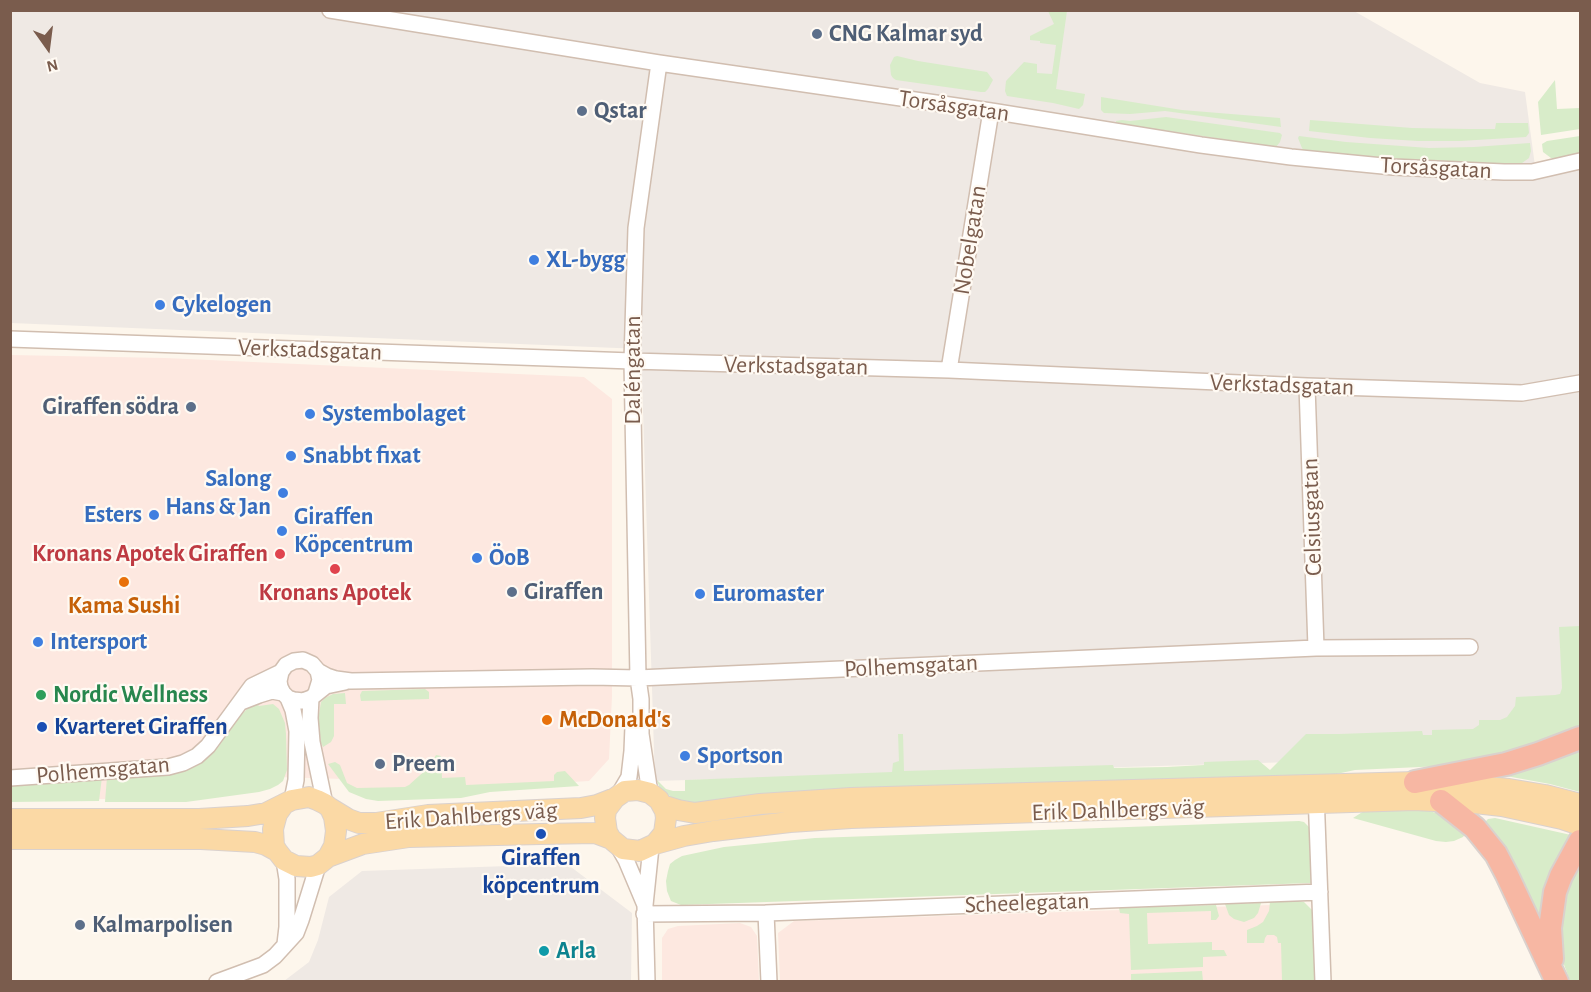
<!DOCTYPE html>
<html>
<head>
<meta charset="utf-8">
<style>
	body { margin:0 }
	#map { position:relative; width:1591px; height:992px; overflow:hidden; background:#fdf6ec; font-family:"Alegreya Sans",sans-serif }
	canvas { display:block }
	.frame { position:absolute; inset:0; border:12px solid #7a5c4d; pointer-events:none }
	.north { position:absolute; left:18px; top:18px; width:60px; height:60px; -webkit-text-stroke:4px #fffaf3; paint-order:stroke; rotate:166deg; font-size:16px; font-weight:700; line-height:24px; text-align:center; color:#7a5c4d }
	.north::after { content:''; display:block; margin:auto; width:21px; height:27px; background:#7a5c4d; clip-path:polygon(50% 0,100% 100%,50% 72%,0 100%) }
</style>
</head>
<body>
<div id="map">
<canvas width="1591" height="992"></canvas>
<div class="frame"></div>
<div class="north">N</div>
</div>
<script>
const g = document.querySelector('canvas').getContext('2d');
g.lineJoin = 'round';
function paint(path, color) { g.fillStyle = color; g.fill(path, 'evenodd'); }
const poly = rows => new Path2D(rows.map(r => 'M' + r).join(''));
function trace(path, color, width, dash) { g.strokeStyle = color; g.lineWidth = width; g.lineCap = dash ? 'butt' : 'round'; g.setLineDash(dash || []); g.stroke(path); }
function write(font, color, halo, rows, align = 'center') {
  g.font = font + ' "Alegreya Sans",sans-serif'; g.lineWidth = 4.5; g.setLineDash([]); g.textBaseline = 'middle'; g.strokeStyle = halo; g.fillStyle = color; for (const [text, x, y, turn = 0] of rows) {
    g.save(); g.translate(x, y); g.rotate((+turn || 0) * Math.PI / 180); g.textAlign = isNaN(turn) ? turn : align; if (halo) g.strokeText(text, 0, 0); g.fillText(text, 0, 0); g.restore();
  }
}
paint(poly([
	[11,355,165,358,584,377,612,399,612,696,609,759,589,781,491,787,355,792,343,779,278,777,119,799,11,799],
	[1300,904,1313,981,780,981,778,933,794,921],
	[740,923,751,927,757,936,759,981,662,981,662,938,668,929,678,926]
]), '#fde8e0');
paint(poly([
	[11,11,1354,11,1480,83,1525,92,1535,166,1580,153,1580,789,1460,757,655,781,641,349,11,323],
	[567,864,632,913,631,981,284,981,309,962,318,940,329,897,362,871]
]), '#efe9e4');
paint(poly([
	[1048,11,1067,11,1056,89,1085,94,1083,105,1079,109,1053,103,1007,96,1005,91,1006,81,1024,62,1037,64,1037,73,1052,74,1056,45,1040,43,1040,41,1030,40,1030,36,1054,24],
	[897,56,918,61,987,72,993,80,988,89,985,92,981,92,896,80,893,78,891,75,890,65,894,57],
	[1555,80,1557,109,1580,108,1580,129,1541,135,1538,102],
	[1101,97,1182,110,1280,118,1281,127,1165,111,1130,114,1104,113,1101,110],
	[1166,117,1280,133,1282,135,1280,142,1276,147,1116,123,1116,121,1122,120,1130,121],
	[1310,120,1412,128,1469,129,1495,129,1496,123,1528,123,1529,133,1526,137,1460,141,1418,141,1370,138,1309,131],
	[1299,136,1346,142,1429,148,1474,147,1530,143,1531,151,1529,158,1522,163,1492,165,1463,164,1304,151,1302,148,1298,138],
	[1580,136,1580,154,1557,159,1551,158,1543,152,1542,144,1547,141],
	[1580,626,1580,727,1513,752,1442,766,1355,770,1327,776,700,805,677,801,671,797,660,788,656,779,666,789,673,791,685,791,685,780,892,772,893,763,899,761,898,734,903,734,904,771,1113,765,1114,768,1167,767,1204,765,1204,762,1258,760,1270,770,1306,734,1339,734,1422,731,1423,735,1432,735,1432,730,1473,729,1479,725,1479,720,1500,720,1507,717,1515,706,1516,697,1555,695,1560,694,1562,688,1559,627],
	[425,689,429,692,429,699,361,701,360,695,362,691],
	[345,693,346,704,334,704,334,736,331,742,323,747,321,743,319,726,319,714,321,702,325,698,333,694],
	[257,703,259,706,273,704,279,709,285,723,286,734,287,770,283,781,278,785,270,789,259,792,186,802,105,802,107,777,172,773,186,770,197,765,209,757,219,746,239,717,247,709],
	[1580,744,1580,792,1550,784,1495,774],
	[436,755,441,756,442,778,465,777,466,785,554,781,554,775,557,772,565,771,579,786,490,792,461,798,378,801,366,799,349,792,328,764,335,762,340,765,347,783,357,788,405,787,409,785,429,767],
	[102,777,99,801,11,802,11,783],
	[1423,809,1449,817,1469,829,1463,837,1454,841,1446,842,1436,841,1353,818,1364,811],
	[1495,818,1571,835,1548,880,1542,900,1539,926,1482,825,1488,819],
	[1299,821,1304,822,1309,827,1311,883,681,905,671,901,667,891,666,881,668,871,670,864,675,860,682,856,724,847,815,838],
	[1580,856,1580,981,1570,981,1563,962,1558,939,1563,890],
	[1298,901,1304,902,1312,910,1315,981,1282,981,1281,943,1278,943,1277,937,1274,935,1267,935,1265,938,1264,943,1247,943,1247,930,1257,926,1263,922,1269,911,1270,902],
	[1261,903,1258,913,1254,918,1244,922,1234,919,1229,915,1225,904],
	[1216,905,1219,916,1216,920,1211,920,1211,911,1147,913,1148,944,1212,942,1212,950,1224,950,1227,956,1203,957,1203,967,1131,970,1129,914,1120,913,1119,908],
	[1202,971,1203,981,1131,981,1131,974]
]), '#d8ecc9');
const minor = poly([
	[330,10,659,63,991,111,1201,145,1291,157,1393,167,1504,172,1532,172,1580,161],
	[10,339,632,361,949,370,1307,386,1522,393,1580,383],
	[949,370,991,111],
	[1307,386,1316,648],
	[318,671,327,676,336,679,351,681,592,677,638,678,1316,648,1470,647],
	[316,693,320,680,318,671,312,664,303,660,294,661,286,665,281,672,279,681,280,687,283,693,288,698,294,700,303,701,311,698,326,686,345,682],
	[288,698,293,710,297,731,296,780,292,800],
	[311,698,310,718,312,742,325,804],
	[241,702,259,695,272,691,283,693],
	[10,778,153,768,168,767,183,763,197,756,208,746,252,686,281,672],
	[650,793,641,734,641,699,638,678,632,361,636,228,659,63],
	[1316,793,1323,982],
	[619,794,629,777,632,751,633,726],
	[618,846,626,860,645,905],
	[284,860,287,879,287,927,285,944],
	[766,913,769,982],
	[644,914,766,913,1320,892],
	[217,982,263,965,275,956,296,933,301,920,318,865],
	[647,982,645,905,651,847]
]);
const major = poly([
	[662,805,678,810,695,813,760,804,851,798,1415,782,1465,785,1509,789,1545,795,1580,804],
	[330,808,348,819,359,823,376,823,428,815,581,808,597,805,615,798],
	[10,819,199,819,248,816,266,813,292,800,309,797,317,800,325,804,330,808,334,817,336,831,334,846,328,857,318,865,311,867,296,866,284,860,277,851,274,846,273,829,277,814,284,804],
	[10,839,201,839,255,842,266,845,277,851],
	[655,844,684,836,713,831,790,822,851,818,1414,800,1475,803,1502,806,1562,819,1580,825],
	[328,857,363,844,409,837,541,834,595,833,611,839,623,849,640,851,655,844,664,833,666,818,665,811,659,800,650,793,638,790,625,791,615,798,606,810,605,818,607,832,611,839]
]);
const highway = poly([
	[1415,782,1506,764,1538,754,1580,738],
	[1441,801,1475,828,1496,854,1507,875,1557,982],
	[1552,959,1550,928,1555,892,1561,876,1580,841]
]);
trace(minor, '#d1beb0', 18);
trace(major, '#dad1cd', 22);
trace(highway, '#dad1cd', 26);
trace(minor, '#fff', 15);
trace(major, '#fbd9a5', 20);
trace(highway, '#f7b7a3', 22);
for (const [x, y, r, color] of [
	[817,34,6,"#5c6f8a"],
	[582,111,6,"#5c6f8a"],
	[534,260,6,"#3f7fe0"],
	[160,305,6,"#3f7fe0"],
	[191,407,6,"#5c6f8a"],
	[310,414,6,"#3f7fe0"],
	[291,456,6,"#3f7fe0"],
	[283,493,6,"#3f7fe0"],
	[154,515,6,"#3f7fe0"],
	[282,531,6,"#3f7fe0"],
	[280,554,6,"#e0444e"],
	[477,558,6,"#3f7fe0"],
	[335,569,6,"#e0444e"],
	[124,582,6,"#e8710a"],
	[512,592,6,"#5c6f8a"],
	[700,594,6,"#3f7fe0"],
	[38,642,6,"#3f7fe0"],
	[41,695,6,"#2e9e5b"],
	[547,720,6,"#e8710a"],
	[42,727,6,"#1a4fb4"],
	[685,756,6,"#3f7fe0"],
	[380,764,6,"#5c6f8a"],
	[541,834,6,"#1a4fb4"],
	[80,925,6,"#5c6f8a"],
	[544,951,6,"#0f9aa8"]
]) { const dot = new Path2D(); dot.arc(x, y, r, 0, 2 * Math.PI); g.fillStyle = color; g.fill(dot); trace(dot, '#fffaf3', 2); }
write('bold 24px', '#4e5e75', '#fffaf3', [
	["CNG Kalmar syd",829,34],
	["Qstar",594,111],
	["Giraffen södra",179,407,"right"],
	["Giraffen",524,592],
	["Preem",392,764],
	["Kalmarpolisen",92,925]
], 'left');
write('24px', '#7a5c4d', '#fffaf3', [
	["Torsåsgatan",954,106,8],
	["Torsåsgatan",1436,168,3],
	["Nobelgatan",970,240,-81],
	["Verkstadsgatan",310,350,2],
	["Verkstadsgatan",796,366,1],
	["Daléngatan",633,370,-90],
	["Verkstadsgatan",1282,385,2],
	["Celsiusgatan",1312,517,-92],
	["Polhemsgatan",911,666,-3],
	["Polhemsgatan",103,770,-5],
	["Erik Dahlbergs väg",1118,810,-2],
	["Erik Dahlbergs väg",471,816,-4],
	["Scheelegatan",1027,903,-2]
]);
write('bold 24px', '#366cbe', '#fffaf3', [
	["XL-bygg",546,260],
	["Cykelogen",172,305],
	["Systembolaget",322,414],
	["Snabbt fixat",303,456],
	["Salong",271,479,"right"],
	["Hans & Jan",271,507,"right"],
	["Esters",142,515,"right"],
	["Giraffen",294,517],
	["Köpcentrum",294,545],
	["ÖoB",489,558],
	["Euromaster",712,594],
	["Intersport",50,642],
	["Sportson",697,756]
], 'left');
write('bold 24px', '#be3a42', '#fffaf3', [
	["Kronans Apotek Giraffen",268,554],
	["Kronans Apotek",335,593,"center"]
], 'right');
write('bold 24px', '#c56008', '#fffaf3', [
	["Kama Sushi",124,606],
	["McDonald's",559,720,"left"]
]);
write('bold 24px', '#27864d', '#fffaf3', [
	["Nordic Wellness",53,695]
], 'left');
write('bold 24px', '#164399', '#fffaf3', [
	["Kvarteret Giraffen",54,727],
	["Giraffen",541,858,"center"],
	["köpcentrum",541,886,"center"]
], 'left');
write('bold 24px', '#0d838f', '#fffaf3', [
	["Arla",556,951]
], 'left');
</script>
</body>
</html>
